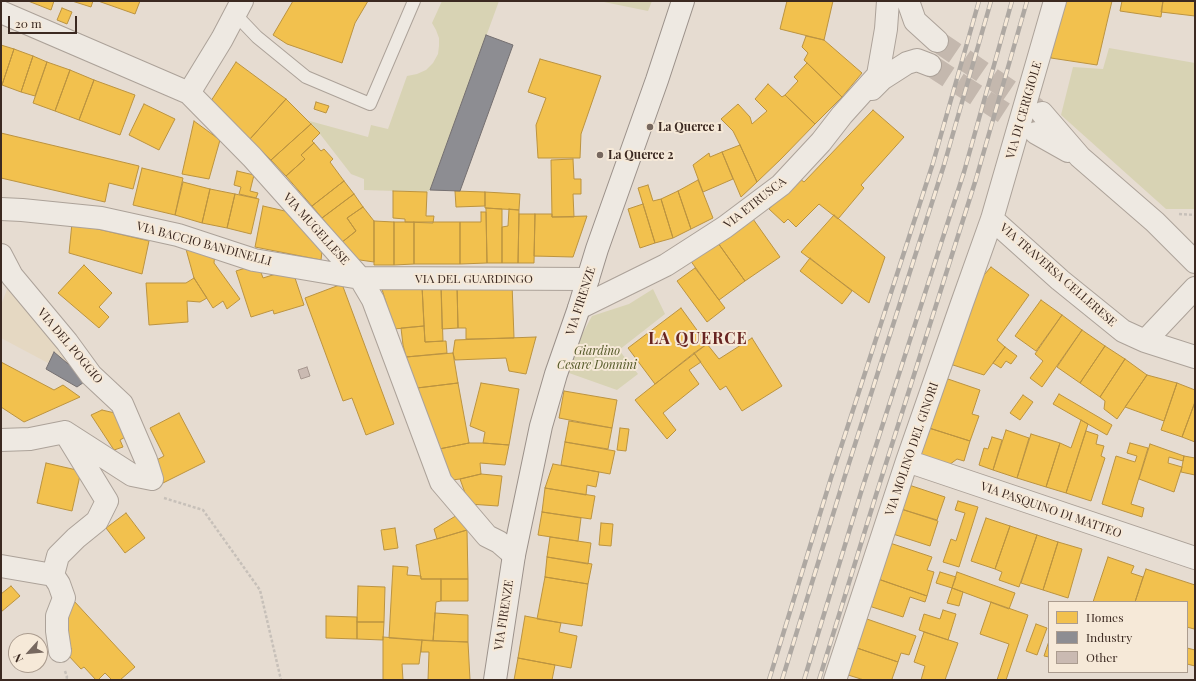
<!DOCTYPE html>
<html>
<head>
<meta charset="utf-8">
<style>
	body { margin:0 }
	#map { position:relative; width:1196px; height:681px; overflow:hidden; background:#e6dcd1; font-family:"Playfair Display",serif }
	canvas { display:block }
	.frame { position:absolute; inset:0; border:2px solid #3b2921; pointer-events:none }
	.legend { position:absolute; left:1048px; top:601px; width:140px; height:72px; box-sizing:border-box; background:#f6e9d8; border:1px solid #ab9c8f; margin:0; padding:5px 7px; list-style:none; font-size:12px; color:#3b2921 }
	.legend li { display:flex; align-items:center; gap:8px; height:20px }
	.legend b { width:20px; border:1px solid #ab9c8f }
	.north { position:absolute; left:8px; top:633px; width:40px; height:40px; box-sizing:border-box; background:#f6e9d8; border:1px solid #ab9c8f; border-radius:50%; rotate:243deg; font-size:11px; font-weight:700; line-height:16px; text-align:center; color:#3b2921 }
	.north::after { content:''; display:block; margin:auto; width:14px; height:18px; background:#77685f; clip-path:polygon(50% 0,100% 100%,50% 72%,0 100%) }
	.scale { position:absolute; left:8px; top:16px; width:69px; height:18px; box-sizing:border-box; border:2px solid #3b2921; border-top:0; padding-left:5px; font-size:12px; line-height:14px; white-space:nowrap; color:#3b2921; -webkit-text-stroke:3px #f6e9d8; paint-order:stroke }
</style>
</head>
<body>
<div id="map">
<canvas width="1196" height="681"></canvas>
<div class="frame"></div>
<ul class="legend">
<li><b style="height:11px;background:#f2c14e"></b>Homes</li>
<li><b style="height:11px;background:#8d8d92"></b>Industry</li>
<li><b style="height:11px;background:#cabab2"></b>Other</li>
</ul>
<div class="north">N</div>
<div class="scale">20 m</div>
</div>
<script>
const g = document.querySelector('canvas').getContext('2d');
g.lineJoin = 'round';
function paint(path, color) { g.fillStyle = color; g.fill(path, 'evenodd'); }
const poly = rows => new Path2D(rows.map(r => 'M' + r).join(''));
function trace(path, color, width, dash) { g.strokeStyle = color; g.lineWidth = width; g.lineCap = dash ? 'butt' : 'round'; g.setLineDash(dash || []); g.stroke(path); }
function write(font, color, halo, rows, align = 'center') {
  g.font = font + ' "Playfair Display",serif'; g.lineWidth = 4; g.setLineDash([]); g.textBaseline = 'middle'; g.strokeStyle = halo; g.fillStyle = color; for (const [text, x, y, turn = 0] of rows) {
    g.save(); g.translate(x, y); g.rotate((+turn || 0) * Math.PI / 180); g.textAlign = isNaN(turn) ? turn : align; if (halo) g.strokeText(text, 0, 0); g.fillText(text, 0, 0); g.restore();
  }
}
paint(poly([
	[8,287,87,380,54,352,48,363,1,338,1,305]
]), '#e5d8c2');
paint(poly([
	[442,1,499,1,430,190,427,192,364,190,364,179,351,174,320,134,306,120,368,137,371,125,388,129,407,76,417,74,426,70,433,63,438,54,439,46,439,38,436,30,432,23],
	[599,1,652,1,648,11],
	[1109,48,1195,63,1195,209,1166,209,1061,115,1073,67,1103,69],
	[653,289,665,314,619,350,638,374,617,390,569,373,578,342,592,316,629,304]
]), '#d8d3b4');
const homes = poly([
	[28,1,54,1,51,10,28,1],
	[72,1,93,1,91,7,72,1],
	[98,1,140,1,135,14,98,1],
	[293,1,368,1,355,23,342,63,287,44,273,35,293,1],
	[787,1,833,1,824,40,780,29,787,1],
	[1058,1,1112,1,1097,65,1051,58,1047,38,1058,1],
	[1122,1,1163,1,1161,17,1120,11,1122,1],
	[1163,1,1195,1,1195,16,1161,12,1163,1],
	[62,8,72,12,67,24,57,20,62,8],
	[806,36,824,40,862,73,842,97,804,60,808,53,802,47,806,36],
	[1,45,14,49,2,85,1,85,1,45],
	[14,49,33,56,21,92,2,85,14,49],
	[33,56,47,62,35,96,21,92,33,56],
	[540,59,601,76,581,134,580,158,538,158,536,125,546,98,528,92,540,59],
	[47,62,70,70,55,111,33,103,47,62],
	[236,62,286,99,250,139,209,104,236,62],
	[807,63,842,97,815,124,785,95,798,81,794,77,807,63],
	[70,70,94,80,79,120,55,111,70,70],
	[94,80,135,95,120,135,79,120,94,80],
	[768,84,782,97,785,95,815,124,781,159,757,182,740,145,733,131,721,119,738,104,750,117,752,124,767,111,755,99,768,84],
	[286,99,311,124,271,160,250,139,286,99],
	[316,102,329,106,326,113,314,109,316,102],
	[144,104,175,119,159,150,129,135,144,104],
	[873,110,904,137,861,185,864,188,838,219,819,204,796,227,788,219,784,223,769,209,800,179,804,182,873,110],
	[194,121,220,140,209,179,182,174,194,121],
	[311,124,320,133,312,141,314,143,301,155,305,159,286,176,271,160,311,124],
	[1,133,139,166,133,189,109,183,105,202,1,178,1,133],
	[314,143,321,151,324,149,333,159,330,162,344,181,312,206,286,176,305,159,301,155,314,143],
	[740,145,757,182,741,197,722,152,740,145],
	[722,152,733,179,703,192,693,165,709,153,710,157,722,152],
	[573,159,574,179,581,179,581,194,573,194,574,217,552,217,551,160,573,159],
	[142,168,183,178,175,215,133,205,142,168],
	[237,171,254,175,250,191,258,193,256,198,239,194,241,187,234,185,237,171],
	[698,180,713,218,691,229,678,191,698,180],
	[344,181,354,194,322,218,312,206,344,181],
	[183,182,210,189,202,223,175,215,183,182],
	[648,185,653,201,661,199,673,238,655,243,638,188,648,185],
	[210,189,235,194,227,228,202,223,210,189],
	[393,191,427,192,426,216,434,216,433,223,405,222,405,219,393,218,393,191],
	[455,191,485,192,485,206,456,207,455,191],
	[678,191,691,229,673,238,661,199,678,191],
	[485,192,520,194,519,210,485,208,485,192],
	[235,194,259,199,251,234,227,228,235,194],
	[354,194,363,207,347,218,356,231,341,243,322,218,354,194],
	[643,204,655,243,640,248,628,209,643,204],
	[263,206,298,214,323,243,321,260,255,247,263,206],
	[363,207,374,221,374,262,353,259,341,243,356,231,347,218,363,207],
	[486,208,502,209,502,263,487,263,486,208],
	[509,209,519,210,518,263,502,263,502,227,508,226,509,209],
	[481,212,486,212,487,263,460,264,460,222,481,222,481,212],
	[519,214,535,214,534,263,518,263,519,214],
	[535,214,552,214,552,217,587,216,573,257,534,256,535,214],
	[834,215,885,257,869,303,801,252,834,215],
	[753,219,780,257,745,281,718,243,753,219],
	[374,221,394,222,394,265,374,265,374,221],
	[394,222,414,222,414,264,394,265,394,222],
	[414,222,460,222,460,264,414,264,414,222],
	[72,223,149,241,142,274,69,253,72,223],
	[184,242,215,252,214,263,240,299,227,309,223,301,213,308,194,278,184,242],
	[718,243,745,281,719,300,690,260,718,243],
	[810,258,852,291,842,304,800,271,810,258],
	[258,264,263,278,292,269,304,305,274,314,273,310,251,317,236,271,258,264],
	[84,265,112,293,99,307,109,317,99,328,58,293,84,265],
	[991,267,1029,295,997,340,1005,347,984,375,950,364,977,283,991,267],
	[695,268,725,308,707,322,677,281,695,268],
	[194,278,207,298,200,302,187,301,188,322,149,325,146,283,186,283,194,278],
	[512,283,514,338,466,339,466,328,458,328,457,285,512,283],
	[342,284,394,424,366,435,352,398,343,401,305,298,342,284],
	[441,285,457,285,458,328,442,329,441,285],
	[441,285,443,341,425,342,422,286,441,285],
	[381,286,422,286,424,326,394,329,381,286],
	[1041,300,1062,315,1036,351,1015,336,1041,300],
	[681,308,707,344,655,384,628,348,681,308],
	[1062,315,1082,330,1042,387,1030,378,1043,361,1035,354,1062,315],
	[424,326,425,342,446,341,447,353,406,357,403,345,401,328,424,326],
	[1082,330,1105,346,1080,383,1057,367,1082,330],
	[536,337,526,374,509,371,506,358,455,360,453,353,455,340,536,337],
	[752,338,782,386,742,411,726,386,720,390,694,353,707,344,719,359,752,338],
	[1105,346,1125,359,1100,397,1080,383,1105,346],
	[1005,347,1017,356,1011,364,1006,361,1001,368,993,363,1005,347],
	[453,353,458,383,417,388,406,357,453,353],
	[694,353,701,362,689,370,699,384,663,413,676,430,667,439,635,400,694,353],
	[1125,359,1147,375,1117,419,1104,409,1105,401,1100,397,1125,359],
	[1,362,54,390,63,385,80,397,24,422,1,407,1,362],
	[1147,375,1177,383,1164,421,1125,407,1147,375],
	[945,378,980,390,972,414,979,416,970,441,929,428,945,378],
	[458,383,469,443,439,449,417,388,458,383],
	[481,383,519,389,509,445,483,443,485,432,470,426,481,383],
	[1177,383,1195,390,1195,402,1182,437,1161,430,1177,383],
	[564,391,617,400,612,428,559,418,564,391],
	[1059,394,1112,425,1107,435,1053,404,1059,394],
	[1023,395,1033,402,1020,420,1010,413,1023,395],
	[1195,402,1195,442,1182,437,1195,402],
	[102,410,115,413,127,436,120,440,123,447,114,450,91,415,102,410],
	[179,413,205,462,163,483,153,462,164,456,150,428,179,413],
	[1081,420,1088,424,1066,493,1046,487,1060,443,1071,448,1081,420],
	[569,421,612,428,608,449,565,442,569,421],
	[620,428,629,429,626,451,617,450,620,428],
	[929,428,970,441,964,461,957,459,949,465,919,455,929,428],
	[1006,430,1029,438,1017,478,993,470,1006,430],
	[1086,431,1098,435,1096,444,1104,446,1101,456,1105,458,1091,501,1066,493,1086,431],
	[1031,434,1060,443,1046,487,1017,478,1031,434],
	[992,437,1002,440,993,470,979,465,984,448,988,449,992,437],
	[565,442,615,451,610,474,561,465,565,442],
	[469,443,483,443,509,445,505,465,480,463,481,474,460,479,452,480,439,449,469,443],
	[1130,443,1148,448,1131,504,1144,508,1142,517,1102,504,1116,456,1135,462,1137,456,1127,453,1130,443],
	[1150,444,1184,456,1183,461,1169,457,1168,463,1182,467,1174,492,1139,479,1150,444],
	[1184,456,1195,458,1195,475,1181,472,1184,456],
	[46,463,81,471,72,511,37,503,46,463],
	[553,464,599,472,596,487,587,485,586,495,545,488,553,464],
	[481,474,502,476,498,506,469,504,460,479,481,474],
	[909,485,945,497,937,520,901,509,909,485],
	[545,488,595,496,591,519,542,512,545,488],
	[958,501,978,507,959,567,943,562,951,539,956,541,965,513,955,510,958,501],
	[901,509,938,521,930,546,893,534,901,509],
	[542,512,581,518,578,541,538,535,542,512],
	[126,513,145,538,125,553,106,528,126,513],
	[459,514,466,524,467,530,437,539,434,529,459,514],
	[986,518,1010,526,995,569,971,561,986,518],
	[601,523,613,524,611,546,599,545,601,523],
	[1010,526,1037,535,1019,587,999,580,1002,572,995,569,1010,526],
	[395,528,398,548,384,550,381,530,395,528],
	[467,530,468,579,421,579,416,545,467,530],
	[1037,535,1058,542,1043,590,1021,583,1037,535],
	[550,537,591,543,588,564,547,557,550,537],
	[1058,542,1082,549,1068,598,1043,590,1058,542],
	[890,543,932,557,927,570,934,572,927,596,878,579,890,543],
	[547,557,592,564,588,584,545,577,547,557],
	[1108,557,1134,566,1131,573,1143,577,1135,602,1093,602,1108,557],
	[393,566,408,567,407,575,421,576,421,579,441,579,441,601,436,602,433,641,389,638,393,566],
	[1146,569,1195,585,1195,625,1194,629,1187,627,1187,602,1135,602,1146,569],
	[940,572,956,577,952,588,936,583,940,572],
	[957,572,1015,593,1009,609,952,588,957,572],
	[545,577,588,584,582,626,537,619,545,577],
	[441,579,468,579,468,601,441,601,441,579],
	[878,579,927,596,925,602,910,597,903,617,869,606,878,579],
	[11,586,20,596,1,612,1,594,11,586],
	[358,586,385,587,384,622,357,622,358,586],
	[952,588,963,592,959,606,947,603,952,588],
	[74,601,135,667,120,680,112,680,105,673,98,680,96,680,84,667,81,669,67,654,72,649,60,636,58,616,74,601],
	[991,602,1028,615,1006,680,997,680,1009,644,980,634,991,602],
	[943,610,956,614,948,640,919,630,924,614,940,619,943,610],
	[435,613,468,615,468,642,433,641,435,613],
	[326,616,357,617,357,639,326,638,326,616],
	[525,616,561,623,559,632,577,636,571,668,518,658,525,616],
	[864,618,916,636,909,655,901,653,898,662,854,647,864,618],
	[357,622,384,622,383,640,357,639,357,622],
	[1036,624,1047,628,1037,655,1026,651,1036,624],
	[924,632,958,643,945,680,921,680,925,666,914,662,924,632],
	[383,637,422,640,419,664,402,664,403,680,383,680,383,637],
	[422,640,468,642,470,680,428,680,429,652,421,652,422,640],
	[1049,641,1049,657,1044,656,1049,641],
	[854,647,898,662,892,679,894,680,864,680,845,674,854,647],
	[1187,648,1195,650,1195,666,1187,664,1187,648],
	[518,658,555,665,552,680,514,680,518,658]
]);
paint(homes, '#f2c14e');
trace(homes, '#bb9340', 1);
const industry = poly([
	[486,35,513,45,460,191,430,190,486,35],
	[54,352,87,380,77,387,46,369,54,352]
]);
paint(industry, '#8d8d92');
trace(industry, '#746f70', 1);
const building = poly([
	[307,367,310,376,301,379,298,370,307,367]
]);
paint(building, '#cabab2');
trace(building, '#a79890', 1);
trace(poly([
	[937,41,1041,112],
	[930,65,1035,133]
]), '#c4b8ae', 22, [22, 11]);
const service = poly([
	[235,14,257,37,306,77,370,104,414,1]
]);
const minor = poly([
	[908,1,915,21,937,41],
	[1,12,189,93,252,157,360,278,373,300,441,482,487,536,499,542,514,555],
	[872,89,882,79,907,63,917,60,930,65],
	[189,93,222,39,242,1],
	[1042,113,1080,157,1155,222,1195,262],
	[1036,133,1068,151],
	[1,209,22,210,101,218,178,235,254,260,360,278,588,279],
	[992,219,1060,280,1123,331,1145,341,1195,357],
	[1,255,12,276,67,342,91,375,122,404,146,460,152,479,132,475,65,432],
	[579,308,666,265,725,227,781,185,821,142,842,115,878,75,886,29,888,1],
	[1145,341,1195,288],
	[1,440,30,439,65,432],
	[907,461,1195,558],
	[1,566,53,575],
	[60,651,57,631,57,616,64,598,59,584,53,575,58,556,76,538,97,521,107,501,69,439],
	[835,680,907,461,961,306,992,219,1055,1]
]);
const secondary = poly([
	[495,680,514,555,541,426,556,374,579,308,597,249,657,80,683,1]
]);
trace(service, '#aca299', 14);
trace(minor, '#aca299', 24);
trace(secondary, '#9b918a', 24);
trace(poly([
	[1179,214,1195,215],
	[164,498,203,510,260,590,281,680],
	[65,671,67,677,66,680]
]), '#c7c0b9', 2.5, [3, 2]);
trace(service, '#eee9e2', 12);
trace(minor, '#eee9e2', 22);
trace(secondary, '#eee9e2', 22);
const rail = poly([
	[769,680,831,478,933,163,979,1],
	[782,680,843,482,944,165,991,1],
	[804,680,862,489,964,172,1012,1],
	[819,680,876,495,976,179,1027,1]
]);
trace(rail, '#aea8a2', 4.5);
trace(rail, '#f6e9d8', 3, [9]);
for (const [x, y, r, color] of [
	[650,127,4,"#77685f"],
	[600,155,4,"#77685f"]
]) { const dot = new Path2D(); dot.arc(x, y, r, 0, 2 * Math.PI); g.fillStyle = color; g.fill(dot); trace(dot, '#f6e9d8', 1.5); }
write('12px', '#3b2921', '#f6e9d8', [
	["VIA DI CERIGIOLE",1024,110,-74],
	["VIA ETRUSCA",755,203,-38],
	["VIA MUGELLESE",316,229,48],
	["VIA BACCIO BANDINELLI",204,244,15],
	["VIA TRAVERSA CELLERESE",1058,275,41],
	["VIA DEL GUARDINGO",474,279],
	["VIA FIRENZE",581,301,-72],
	["VIA DEL POGGIO",70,346,50],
	["VIA MOLINO DEL GINORI",912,449,-71],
	["VIA PASQUINO DI MATTEO",1051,510,19],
	["VIA FIRENZE",504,615,-81]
]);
write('bold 12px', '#3b2921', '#f6e9d8', [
	["La Querce 1",658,127],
	["La Querce 2",608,155]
], 'left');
write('italic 12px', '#535827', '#f6e9d8', [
	["Giardino",597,351],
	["Cesare Donnini",597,365]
]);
g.letterSpacing = '1px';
write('bold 16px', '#682420', '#f6e9d8', [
	["LA QUERCE",698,339]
]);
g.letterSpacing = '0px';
</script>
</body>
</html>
